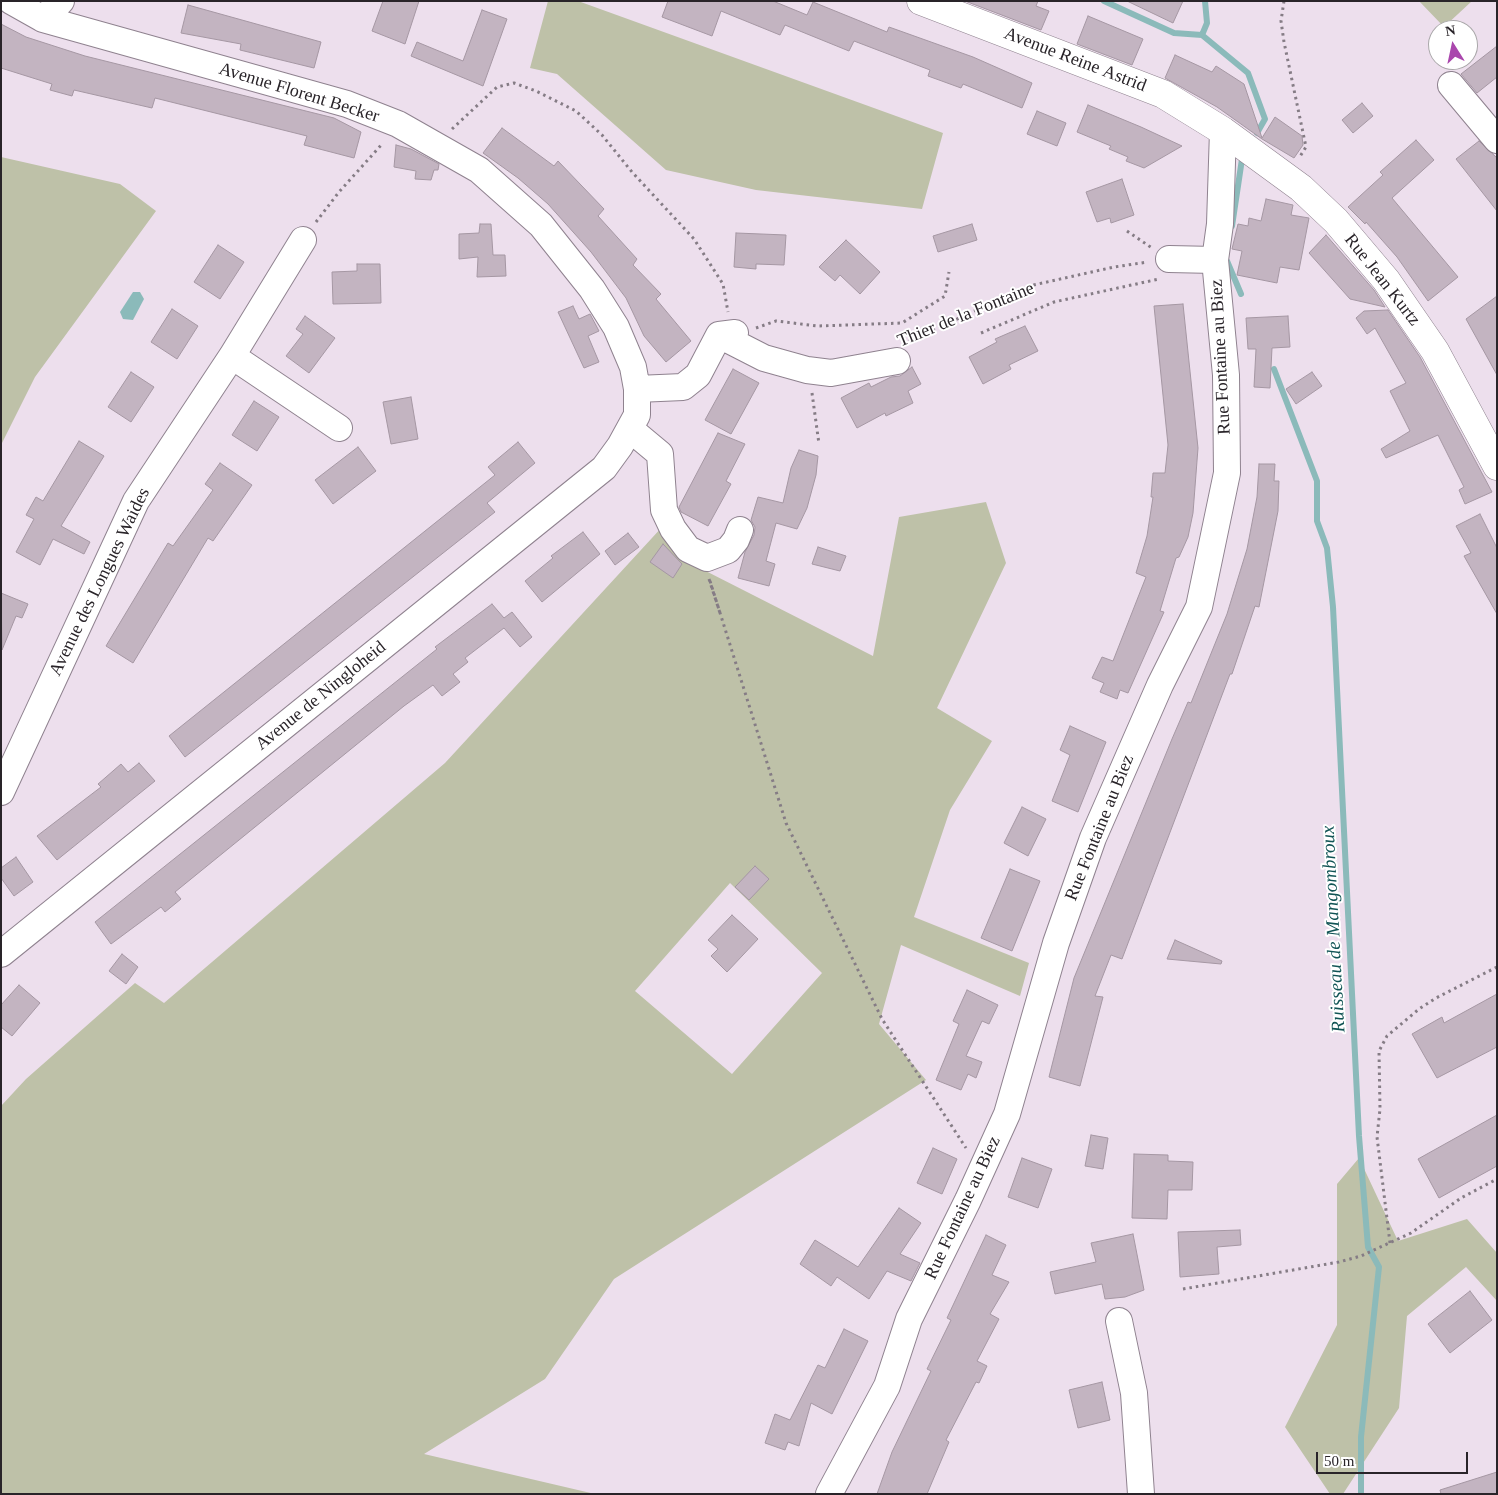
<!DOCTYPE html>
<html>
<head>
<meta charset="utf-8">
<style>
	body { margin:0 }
	#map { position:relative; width:1498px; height:1495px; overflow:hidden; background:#eddfed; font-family:Georgia,serif }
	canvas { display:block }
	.frame { position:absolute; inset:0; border:2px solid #292429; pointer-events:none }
	.north { position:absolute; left:1428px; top:20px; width:50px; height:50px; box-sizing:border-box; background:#fff; border:1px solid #a9a7a9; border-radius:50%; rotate:350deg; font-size:14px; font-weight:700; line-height:20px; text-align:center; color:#292429 }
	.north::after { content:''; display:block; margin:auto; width:18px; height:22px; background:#aa47ad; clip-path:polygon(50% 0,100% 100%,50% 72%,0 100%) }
	.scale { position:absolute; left:1316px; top:1452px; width:152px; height:22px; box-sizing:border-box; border:2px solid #292429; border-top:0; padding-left:6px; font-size:15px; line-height:18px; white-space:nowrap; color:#292429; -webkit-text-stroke:4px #fff; paint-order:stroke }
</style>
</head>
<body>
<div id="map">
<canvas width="1498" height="1495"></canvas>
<div class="frame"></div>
<div class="north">N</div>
<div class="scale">50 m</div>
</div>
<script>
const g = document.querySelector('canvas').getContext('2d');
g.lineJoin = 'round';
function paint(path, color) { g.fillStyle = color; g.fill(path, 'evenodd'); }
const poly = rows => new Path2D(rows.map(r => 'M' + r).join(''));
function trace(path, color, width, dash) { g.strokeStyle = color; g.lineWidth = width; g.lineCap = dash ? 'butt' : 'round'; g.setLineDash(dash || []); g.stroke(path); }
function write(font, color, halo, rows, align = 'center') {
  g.font = font + ' Georgia,serif'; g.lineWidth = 4; g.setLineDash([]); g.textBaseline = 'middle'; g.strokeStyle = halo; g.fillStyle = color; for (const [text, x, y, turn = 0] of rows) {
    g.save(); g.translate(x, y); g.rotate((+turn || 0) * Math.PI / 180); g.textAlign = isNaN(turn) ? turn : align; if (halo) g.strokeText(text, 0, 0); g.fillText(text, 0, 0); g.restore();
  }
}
paint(poly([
	[548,1,578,1,943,133,922,209,756,190,666,170,557,74,530,68],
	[1419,1,1472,1,1444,27],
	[1,157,120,184,156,211,35,377,1,445],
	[986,502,1006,563,937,708,992,741,950,810,914,917,1029,963,1020,996,901,945,879,1024,926,1080,614,1279,545,1379,424,1454,595,1494,1,1494,1,1106,26,1079,135,983,164,1003,445,763,663,526,690,563,873,656,899,517],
	[730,883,822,973,732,1074,635,991],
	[1359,1158,1398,1241,1467,1219,1497,1253,1497,1301,1466,1267,1407,1316,1399,1408,1343,1494,1330,1494,1285,1427,1337,1325,1337,1184]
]), '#bec1a8');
paint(poly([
	[133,292,140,292,144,299,133,320,123,319,120,312]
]), '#8bbaba');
trace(poly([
	[1104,1,1174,33,1202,35,1248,73,1265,119,1257,133],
	[1202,35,1207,23,1205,1],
	[1232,226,1242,159],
	[1227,261,1241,294],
	[1274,369,1317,481,1317,521,1327,548,1333,607,1359,1136,1368,1247,1379,1267,1361,1437,1361,1494]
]), '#8bbaba', 6);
const building = poly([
	[383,1,419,1,405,44,372,31,383,1],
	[668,1,773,1,807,15,813,2,887,32,889,27,973,57,1032,83,1022,108,963,84,961,88,928,76,930,70,854,41,849,51,785,25,780,35,721,11,712,36,662,17,668,1],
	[965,1,1038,1,1036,6,1049,11,1041,30,965,1],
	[1127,1,1183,1,1173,23,1127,1],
	[188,5,321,42,314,68,240,50,241,44,181,33,188,5],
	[482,10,507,19,483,86,411,56,417,42,463,61,482,10],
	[1088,16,1143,39,1132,65,1077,44,1088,16],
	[1,24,26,37,85,56,334,118,361,132,354,158,304,145,307,136,155,98,152,108,74,90,72,96,50,90,52,84,1,68,1,24],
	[1497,46,1497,77,1477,93,1461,74,1497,46],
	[1175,55,1212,72,1216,66,1244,84,1262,138,1275,117,1302,136,1303,145,1294,158,1262,139,1217,107,1165,78,1175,55],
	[1362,103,1373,116,1353,133,1342,120,1362,103],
	[1088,105,1141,127,1182,146,1144,168,1126,161,1128,157,1109,149,1111,146,1077,132,1088,105],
	[1037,111,1066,123,1057,146,1027,134,1037,111],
	[502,128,554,166,558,161,604,209,598,216,637,259,633,265,661,294,656,299,691,341,666,362,644,336,626,298,591,252,548,204,518,178,483,153,502,128],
	[1416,140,1434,160,1392,198,1458,277,1428,301,1397,257,1366,222,1365,224,1348,207,1383,175,1380,172,1416,140],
	[1479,141,1497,158,1497,211,1456,159,1479,141],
	[396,145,411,149,439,164,438,170,434,170,431,180,415,179,416,171,394,167,396,145],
	[1122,179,1134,215,1111,223,1110,218,1097,222,1086,192,1122,179],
	[1266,199,1293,205,1291,215,1309,218,1299,270,1280,267,1277,283,1237,275,1242,251,1232,249,1238,224,1248,226,1249,218,1261,221,1266,199],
	[480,224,491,224,493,255,505,255,506,276,477,277,478,257,459,259,459,234,479,233,480,224],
	[972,224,977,240,938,252,933,236,972,224],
	[736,233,786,235,784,265,756,264,756,269,734,267,736,233],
	[1326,235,1374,290,1385,307,1350,299,1309,253,1326,235],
	[846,240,880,272,860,294,840,275,835,281,819,267,846,240],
	[218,245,244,262,220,299,194,282,218,245],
	[357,264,380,264,381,303,333,304,332,272,357,271,357,264],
	[1497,296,1497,375,1466,319,1497,296],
	[1183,304,1198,448,1193,513,1188,537,1179,557,1176,558,1160,611,1164,612,1128,693,1120,690,1117,699,1100,692,1104,683,1092,678,1102,657,1113,661,1146,577,1136,573,1147,536,1153,497,1151,497,1153,473,1165,473,1168,445,1154,306,1183,304],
	[573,306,579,319,590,314,599,331,588,336,599,362,584,368,558,312,573,306],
	[172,309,198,326,177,359,151,342,172,309],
	[1388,310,1420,357,1492,492,1465,504,1459,490,1464,487,1438,435,1386,458,1381,449,1410,431,1390,391,1406,383,1375,328,1367,334,1356,318,1364,311,1388,310],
	[305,316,335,338,309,373,286,356,303,334,296,329,305,316],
	[1288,316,1290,347,1272,348,1270,388,1254,387,1256,349,1248,349,1246,318,1288,316],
	[1025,326,1038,351,1009,365,1011,369,983,384,969,357,997,342,995,339,1025,326],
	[912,367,921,384,908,391,913,403,886,416,885,413,857,428,841,398,869,383,871,387,891,377,900,376,912,367],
	[733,369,759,383,731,434,705,420,733,369],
	[131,372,154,387,131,422,108,407,131,372],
	[1312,372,1322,386,1296,404,1286,389,1312,372],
	[411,397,418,439,391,444,383,402,411,397],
	[254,401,279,417,257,451,232,435,254,401],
	[718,433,745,444,726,481,731,484,708,526,681,512,679,507,718,433],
	[79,441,104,456,61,526,90,542,84,554,53,539,40,565,16,552,34,519,26,515,36,497,43,501,79,441],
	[518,442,535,463,487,503,495,512,185,757,169,736,495,475,488,467,518,442],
	[358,447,376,471,333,504,315,480,358,447],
	[799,450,818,456,816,475,807,508,797,529,776,523,766,561,775,564,769,586,738,578,745,552,754,535,755,527,751,520,758,497,783,503,791,468,799,450],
	[220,463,252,485,213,541,208,538,133,663,106,646,168,543,173,546,213,490,205,484,220,463],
	[1259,464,1275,464,1274,481,1279,481,1278,511,1259,607,1255,606,1232,674,1230,674,1122,959,1111,955,1095,996,1103,997,1080,1086,1049,1077,1074,978,1172,739,1188,702,1191,703,1227,614,1247,549,1257,497,1259,464],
	[1480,514,1497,548,1497,614,1464,556,1471,553,1456,526,1480,514],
	[583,532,600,554,542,602,525,581,553,558,551,556,583,532],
	[628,533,639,547,615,565,605,551,628,533],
	[663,544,682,564,673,578,650,562,663,544],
	[818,547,846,556,840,571,812,564,818,547],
	[1,593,28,604,22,618,16,616,2,650,1,593],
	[492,604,504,618,512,612,532,637,520,647,504,628,465,658,468,662,453,674,460,682,442,696,433,685,404,706,175,892,181,899,165,912,161,907,111,944,95,922,437,649,435,647,492,604],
	[1070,726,1106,742,1078,812,1052,801,1070,755,1060,750,1070,726],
	[139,763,155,781,57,860,37,836,101,787,98,784,121,764,128,772,139,763],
	[1022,807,1046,819,1028,856,1004,843,1022,807],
	[16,857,33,882,14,896,1,878,1,868,16,857],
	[755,866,769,879,749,900,735,887,755,866],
	[1010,869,1040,881,1012,951,981,938,1010,869],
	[732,915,758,939,727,972,711,956,718,949,708,940,732,915],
	[1175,940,1222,961,1221,964,1167,959,1175,940],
	[122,954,138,967,126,984,109,971,122,954],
	[19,985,40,1003,12,1036,1,1027,1,1005,19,985],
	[967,990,998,1005,989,1024,982,1021,966,1056,982,1062,976,1078,968,1074,961,1090,936,1080,959,1024,953,1021,967,990],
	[1497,994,1497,1047,1437,1078,1412,1034,1442,1017,1444,1023,1497,994],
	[1497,1115,1497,1166,1439,1198,1418,1159,1497,1115],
	[1091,1135,1108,1138,1103,1169,1085,1166,1091,1135],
	[933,1148,957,1159,942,1194,917,1183,933,1148],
	[1134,1154,1168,1155,1168,1161,1193,1162,1192,1190,1168,1190,1167,1219,1132,1218,1134,1154],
	[1022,1158,1052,1169,1038,1208,1008,1197,1022,1158],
	[899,1208,921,1223,900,1254,920,1263,911,1281,887,1271,869,1299,837,1277,831,1286,800,1264,815,1240,858,1267,899,1208],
	[1240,1230,1241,1245,1217,1247,1219,1274,1180,1277,1178,1232,1240,1230],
	[1133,1234,1144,1290,1125,1297,1105,1299,1102,1284,1055,1294,1050,1272,1096,1262,1091,1243,1133,1234],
	[986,1235,1006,1245,992,1275,1009,1282,990,1314,999,1319,977,1361,987,1366,979,1383,976,1382,946,1440,949,1442,927,1494,877,1494,892,1452,931,1371,927,1369,951,1320,947,1318,986,1235],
	[1470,1291,1492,1320,1450,1353,1428,1324,1470,1291],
	[844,1329,868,1341,832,1414,811,1403,799,1446,788,1442,785,1450,765,1443,775,1414,790,1420,818,1365,825,1368,844,1329],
	[1102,1382,1110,1420,1078,1428,1069,1390,1102,1382],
	[1497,1472,1497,1494,1441,1494,1440,1490,1497,1472]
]);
paint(building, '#c3b4c1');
trace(building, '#a597a3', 1);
const minor = poly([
	[43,19,61,1],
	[1451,85,1497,140],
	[1169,259,1215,260],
	[719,335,764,358,807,370,831,373,897,361],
	[232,356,339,428],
	[637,389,683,387,698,375,719,335,735,333],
	[630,429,660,454,664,510,673,529,688,549,707,558,728,550,736,540,740,530],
	[1,792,136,501,232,356,303,240],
	[1,954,604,468,620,446,637,415,637,389,633,367,616,327,592,289,541,225,479,170,398,124,347,104,43,19,11,1],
	[1119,1321,1134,1393,1141,1494],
	[829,1494,887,1386,909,1319,968,1200,1007,1114,1056,943,1093,838,1160,685,1199,607,1227,473,1226,375,1215,260,1220,224,1223,131]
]);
const major = poly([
	[921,1,1163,94,1223,131,1301,188,1336,221,1386,280,1435,351,1497,466]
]);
trace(minor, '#8f828f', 28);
trace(major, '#8f828f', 29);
trace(poly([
	[1284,1,1281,21,1284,42,1306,147,1299,158],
	[452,129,497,87,514,83,536,91,576,111,602,135,632,172,694,239,723,284,728,312],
	[316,222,339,192,383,143],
	[1127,231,1152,248],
	[756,328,776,321,818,326,902,323,945,296,949,272],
	[981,333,1054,302,1159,279],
	[909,341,1029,286,1114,267,1148,262],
	[812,393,819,444],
	[709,579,720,613],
	[710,581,786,823,882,1019,966,1148],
	[1390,1243,1377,1137,1380,1109,1379,1051,1387,1036,1419,1009,1436,998,1497,967],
	[1183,1289,1339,1262,1361,1256,1411,1233,1461,1198,1497,1179]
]), '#857c85', 3, [2.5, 4]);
trace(minor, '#fff', 26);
trace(major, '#fff', 28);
write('18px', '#292429', '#fff', [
	["Avenue Reine Astrid",1075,60,21],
	["Avenue Florent Becker",299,93,17],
	["Rue Jean Kurtz",1382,280,52],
	["Thier de la Fontaine",966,315,-22],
	["Rue Fontaine au Biez",1221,357,-93],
	["Avenue des Longues Waides",100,582,-64],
	["Avenue de Ningloheid",321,696,-39],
	["Rue Fontaine au Biez",1100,828,-68],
	["Rue Fontaine au Biez",963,1208,-65]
]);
write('italic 19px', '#115455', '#fff', [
	["Ruisseau de Mangombroux",1334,929,-93]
]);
</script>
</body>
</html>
